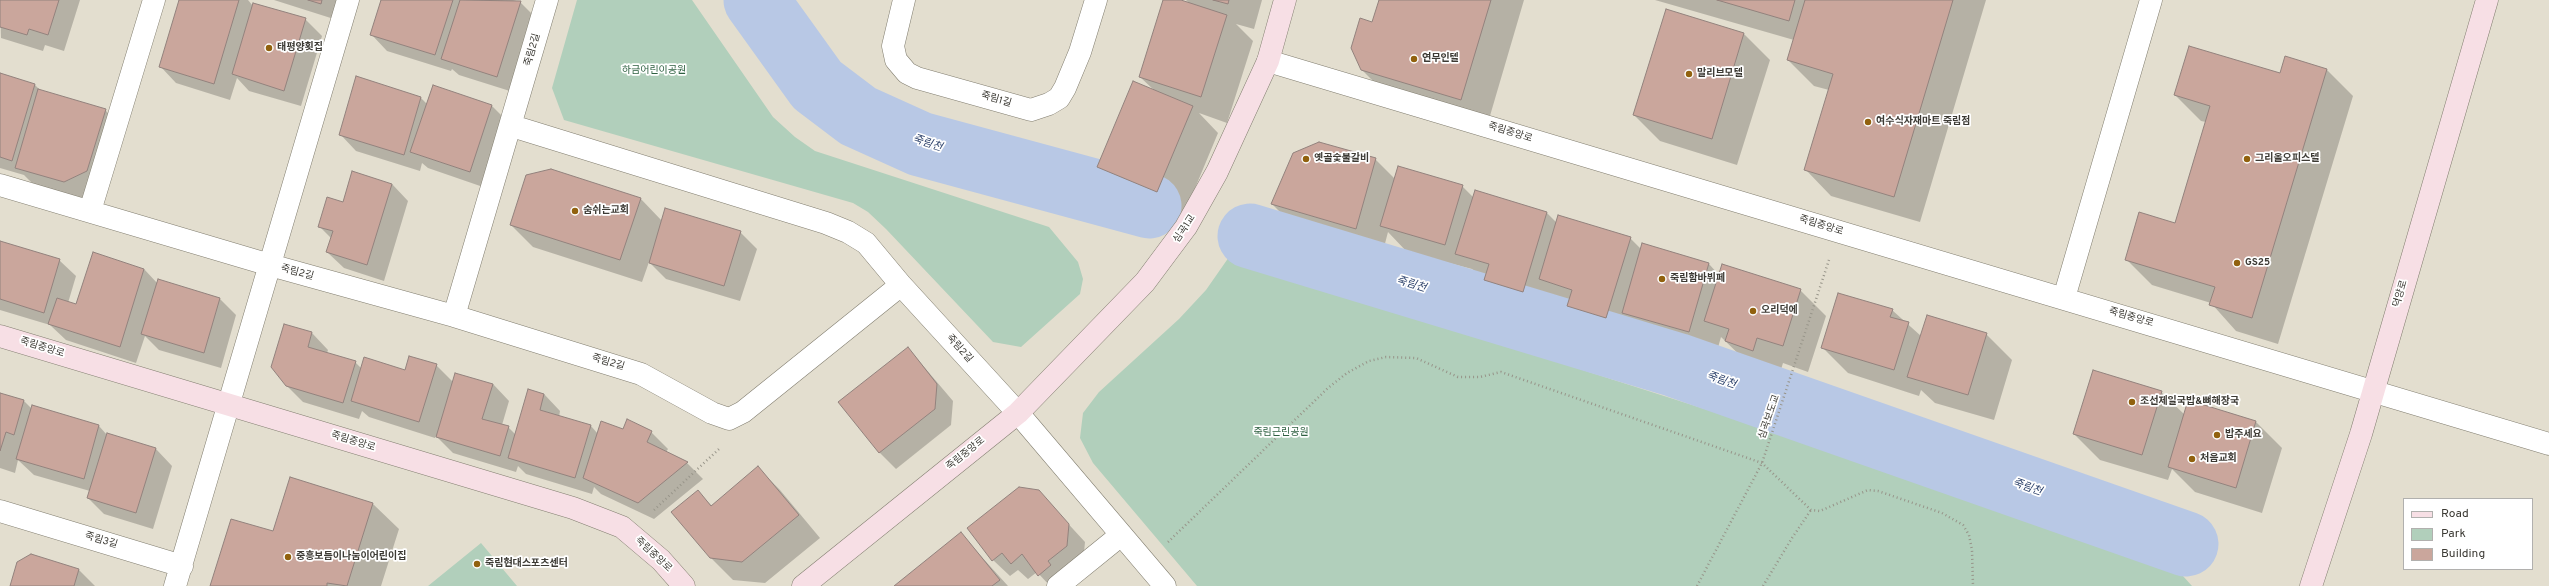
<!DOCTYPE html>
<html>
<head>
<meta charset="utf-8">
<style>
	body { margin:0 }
	#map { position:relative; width:2549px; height:586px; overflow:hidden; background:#e3decf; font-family:Overpass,sans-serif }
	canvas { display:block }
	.legend { position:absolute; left:2403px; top:498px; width:130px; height:72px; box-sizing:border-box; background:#fff; border:1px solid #b1b0ae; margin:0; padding:5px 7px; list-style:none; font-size:12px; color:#3c3a34 }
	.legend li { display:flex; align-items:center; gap:8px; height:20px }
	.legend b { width:20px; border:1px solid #b1b0ae }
</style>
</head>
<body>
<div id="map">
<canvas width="2549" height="586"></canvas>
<ul class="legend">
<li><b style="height:5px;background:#f7dfe5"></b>Road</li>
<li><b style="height:11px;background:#b1cfbb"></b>Park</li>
<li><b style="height:11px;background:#caa69c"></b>Building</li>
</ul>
</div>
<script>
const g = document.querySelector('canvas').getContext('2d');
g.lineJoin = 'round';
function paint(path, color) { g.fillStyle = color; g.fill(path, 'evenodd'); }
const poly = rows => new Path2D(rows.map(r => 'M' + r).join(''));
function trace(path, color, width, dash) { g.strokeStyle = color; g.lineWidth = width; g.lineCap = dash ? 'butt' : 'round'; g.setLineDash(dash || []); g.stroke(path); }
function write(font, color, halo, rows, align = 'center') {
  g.font = font + ' Overpass,"Noto Sans KR",sans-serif'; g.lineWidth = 3.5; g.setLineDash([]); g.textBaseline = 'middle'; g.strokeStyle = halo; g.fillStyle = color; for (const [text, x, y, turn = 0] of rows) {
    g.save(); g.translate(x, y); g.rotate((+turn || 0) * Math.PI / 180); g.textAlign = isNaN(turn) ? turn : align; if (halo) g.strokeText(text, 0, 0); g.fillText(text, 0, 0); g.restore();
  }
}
paint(poly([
	[577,0,692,0,773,117,795,137,815,151,1049,227,1078,262,1083,279,1080,294,1021,347,993,342,886,229,868,212,853,203,564,120,552,88],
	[1229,257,2165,556,2192,586,1197,586,1093,463,1080,438,1083,413,1099,392,1179,319,1206,290],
	[481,543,517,586,428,586]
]), '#b1cfbb');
paint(poly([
	[0,0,80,0,64,51,45,45,43,51,1,38],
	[180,0,248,0,253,6,305,19,322,36,301,106,249,91,237,78,230,100,176,83,160,66],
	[274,0,344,0,337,20],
	[382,0,513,0,520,2,537,19,513,92,459,75,452,69,451,71,387,51,371,34],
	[1164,0,1178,0,1189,3,1186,0,1262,0,1254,29,1236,24,1253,41,1227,123,1199,113,1218,133,1183,217,1124,193,1098,167,1155,91,1140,77],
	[1380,0,1524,0,1487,126,1388,96,1362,70],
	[1655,0,1986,0,1920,222,1831,196,1806,170,1829,90,1814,86,1788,60,1794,40],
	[1744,34,1770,60,1737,165,1660,141,1634,115],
	[2327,70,2353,96,2278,344,2236,331,2211,303,2152,285,2126,259,2175,224,2206,122,2201,121,2175,95,2280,75],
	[0,74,35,85,41,91,105,110,121,126,103,187,81,198,33,184,24,175,0,168],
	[357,78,421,98,427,104,492,106,508,122,486,188,428,168,422,163,420,171,356,151,340,134],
	[1375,159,1395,179,1462,186,1473,197,1475,191,1547,213,1557,223,1630,238,1641,249,1642,244,1709,264,1719,275,1800,290,1826,316,1808,372,1783,363,1779,376,1752,367,1721,337,1715,358,1649,339,1637,327,1632,343,1594,331,1556,295,1549,317,1511,306,1472,269,1407,252,1388,232,1382,255,1298,230,1272,204],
	[392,184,408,201,384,281,344,268,327,252,332,239,319,226,343,203],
	[640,198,662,221,740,232,757,249,740,301,666,279,649,262,642,282,533,247,511,225],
	[0,242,59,260,76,276,68,303,77,306,144,269,158,284,159,280,220,299,236,315,221,368,159,350,145,336,136,363,66,340,50,325,0,310],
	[1892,310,1921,336,1986,334,2012,360,1994,420,1935,403,1921,390,1919,396,1848,373,1822,347],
	[312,333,328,350,327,353,355,362,362,369,406,371,436,365,453,382,493,384,509,401,502,425,508,427,516,435,529,390,544,394,560,411,559,417,591,426,598,434,624,430,651,432,668,449,666,452,687,463,703,479,654,519,601,494,594,487,592,494,526,474,518,466,516,472,453,453,436,436,435,438,369,417,362,411,359,419,303,402,286,385],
	[908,348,953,401,951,425,896,469,880,453,839,402],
	[2161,392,2185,415,2256,422,2282,448,2262,513,2195,492,2172,469,2168,480,2100,460,2074,434],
	[0,394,24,401,32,409,32,406,99,426,107,435,156,449,172,466,153,529,104,514,88,498,90,491,34,475,18,460,15,473,0,468],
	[758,468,780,490,820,538,765,583,733,580,710,557,698,492,712,506],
	[1038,491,1085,542,1083,563,1050,586,1037,572,1028,579,1018,570,1010,576,993,560],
	[373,504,399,529,381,586,212,586,274,533],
	[961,534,1008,586,896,586],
	[79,570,95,586,11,586]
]), '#0003');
trace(poly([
	[756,0,817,85,858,116,920,144,1149,206],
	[1250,236,1676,365,2186,544]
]), '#b8c8e5', 65);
const building = poly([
	[0,0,59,0,48,35,29,29,27,35,0,27,0,0],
	[179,0,239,0,214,84,159,67,179,0],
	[308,0,322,0,321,4,308,0],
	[381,0,453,0,435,55,370,35,381,0],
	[460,0,521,1,497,77,441,59,460,0],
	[1163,0,1181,0,1227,15,1201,97,1139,77,1163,0],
	[1213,0,1229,0,1228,4,1213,0],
	[1379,0,1491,0,1461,100,1361,70,1351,48,1360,18,1372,22,1379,0],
	[1717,0,1795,0,1789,21,1717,0],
	[1805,0,1953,0,1894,197,1804,170,1833,74,1787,60,1805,0],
	[253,3,306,18,284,91,232,74,253,3],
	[1666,9,1744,33,1712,139,1633,115,1666,9],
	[2189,46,2280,73,2285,56,2327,69,2252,318,2209,305,2215,287,2125,260,2139,212,2175,223,2210,106,2174,95,2189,46],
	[0,73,35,84,12,161,0,157,0,73],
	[356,76,421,97,404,155,339,135,356,76],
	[1133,81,1193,106,1157,192,1097,167,1133,81],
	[433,85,492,105,470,172,410,152,433,85],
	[38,89,106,109,87,171,64,182,15,168,38,89],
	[1319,142,1376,158,1356,229,1271,204,1293,153,1319,142],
	[1398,166,1463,185,1445,245,1380,226,1398,166],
	[551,169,641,198,620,260,510,225,526,175,551,169],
	[352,171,392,184,367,265,326,252,333,231,318,227,327,197,343,202,352,171],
	[1475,190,1547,212,1523,292,1484,280,1489,264,1455,254,1475,190],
	[665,208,741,231,724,286,649,263,665,208],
	[1558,215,1631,237,1606,318,1567,306,1572,290,1539,279,1558,215],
	[0,241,60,259,44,313,0,299,0,241],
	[1642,243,1709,263,1689,332,1622,313,1642,243],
	[93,252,144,269,120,347,48,324,57,298,76,304,93,252],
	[1722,264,1801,289,1783,346,1757,338,1753,351,1725,341,1729,329,1704,321,1722,264],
	[158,279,220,298,204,353,141,334,158,279],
	[1838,293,1893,309,1890,317,1909,322,1894,370,1821,348,1838,293],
	[1927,315,1987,333,1968,395,1907,377,1927,315],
	[284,324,312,332,308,347,356,361,343,403,286,386,271,367,284,324],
	[908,347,937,384,935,409,879,453,838,402,908,347],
	[409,356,437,364,419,422,351,401,364,357,405,370,409,356],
	[2093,370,2162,391,2142,455,2073,434,2093,370],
	[455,373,493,384,482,419,509,426,500,456,436,437,455,373],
	[528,389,544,394,540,410,591,425,575,478,508,458,528,389],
	[0,393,24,400,14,435,6,432,0,451,0,393],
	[2188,400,2256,421,2236,488,2168,467,2188,400],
	[32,405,99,425,84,479,16,459,32,405],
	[627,419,652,431,647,442,688,462,638,503,583,478,601,421,623,429,627,419],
	[107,433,156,448,136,513,87,498,107,433],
	[758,466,799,515,742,562,710,558,671,512,698,490,711,506,758,466],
	[290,477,373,503,347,586,327,583,327,586,210,586,231,519,273,531,290,477],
	[1019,487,1039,490,1069,524,1067,546,1048,561,1051,565,1038,576,1022,554,1011,564,1002,553,992,561,967,528,1019,487],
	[961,532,1000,580,992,586,894,586,961,532],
	[31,554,79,569,74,586,10,586,17,562,31,554]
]);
paint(building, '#caa69c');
trace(building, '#92827d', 1);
const street = poly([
	[904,0,893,46,896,60,907,73,917,78,1031,110,1049,104,1059,98,1065,88,1080,52,1096,0],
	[1268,61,2549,444],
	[512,126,826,223,848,232,866,243,901,285,1018,413,1165,586],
	[0,185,270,265,454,316,641,374,712,413,729,419,743,412,901,285],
	[90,211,154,0],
	[2064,298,2151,0],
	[454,316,547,0],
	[0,511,182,566],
	[175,586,348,0],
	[1058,586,1121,535]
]);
const secondary = poly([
	[0,336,573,508,622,527,661,560,684,586],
	[803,586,1018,413,1145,282,1186,227,1217,172,1268,61,1285,0],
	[2311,586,2361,434,2487,0]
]);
trace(street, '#827e70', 23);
trace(secondary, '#827e70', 23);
trace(poly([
	[654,510,720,448],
	[1168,542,1328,388,1347,373,1369,361,1386,357,1416,358,1458,377,1480,377,1501,372,1762,463,1811,510,1820,511,1868,490,1878,491,1942,513,1963,525,1969,535,1972,550,1973,586],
	[1697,586,1762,463,1829,260],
	[1763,586,1792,538,1811,510]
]), '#979489', 2.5, [1, 3]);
trace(street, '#fff', 22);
trace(secondary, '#f7dfe5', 22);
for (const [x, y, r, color] of [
	[269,48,4,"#91610e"],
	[1414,59,4,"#91610e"],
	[1689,74,4,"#91610e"],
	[1868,122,4,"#91610e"],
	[1306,159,4,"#91610e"],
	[2247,159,4,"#91610e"],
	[575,211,4,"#91610e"],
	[2237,263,4,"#91610e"],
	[1662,279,4,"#91610e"],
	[1753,311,4,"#91610e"],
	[2132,402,4,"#91610e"],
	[2217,435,4,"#91610e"],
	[2192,459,4,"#91610e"],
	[288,557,4,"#91610e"],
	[477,564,4,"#91610e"]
]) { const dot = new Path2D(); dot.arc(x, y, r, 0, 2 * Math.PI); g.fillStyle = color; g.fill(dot); trace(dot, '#fff', 1.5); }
write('bold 10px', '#3c3a34', '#fff', [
	["태평양횟집",277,48],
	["연무인텔",1422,59],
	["말리브모텔",1697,74],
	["여수식자재마트 죽림점",1876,122],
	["옛골숯불갈비",1314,159],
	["그리올오피스텔",2255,159],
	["숨쉬는교회",583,211],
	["GS25",2245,263],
	["죽림함바뷔페",1670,279],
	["오리덕에",1761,311],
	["조선제일국밥&뼈해장국",2140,402],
	["밥주세요",2225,435],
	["처음교회",2200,459],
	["중흥보듬이나눔이어린이집",296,557],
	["죽림현대스포츠센터",485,564]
], 'left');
write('10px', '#3c3a34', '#fff', [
	["죽림2길",533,50,-74],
	["죽림1길",996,100,16],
	["죽림중앙로",1510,133,17],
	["죽림중앙로",1821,226,17],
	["심곡1교",1185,229,-57],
	["죽림2길",297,273,15],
	["덕양로",2401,294,-74],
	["죽림중앙로",2131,318,16],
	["죽림중앙로",42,348,17],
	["죽림2길",959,349,48],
	["죽림2길",608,363,17],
	["심곡보도교",1770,417,-71],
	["죽림중앙로",353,442,17],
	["죽림중앙로",966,454,-39],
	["죽림3길",101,541,17],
	["죽림중앙로",653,555,43]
]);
write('10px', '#2e6041', '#fff', [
	["하금어린이공원",654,71],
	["죽림근린공원",1281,433]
]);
write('italic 11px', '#2d426b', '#fff', [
	["죽림천",927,144,18],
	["죽림천",1411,285,17],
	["죽림천",1721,381,19],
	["죽림천",2027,488,19]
]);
</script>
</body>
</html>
